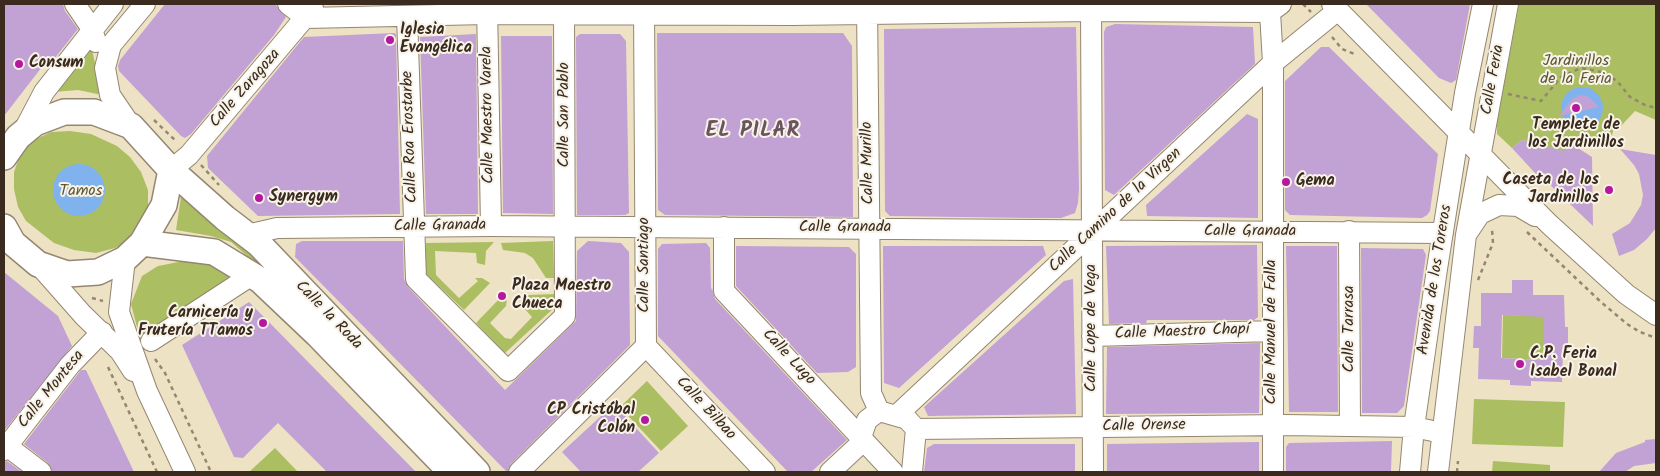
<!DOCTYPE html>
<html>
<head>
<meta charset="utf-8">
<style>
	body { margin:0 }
	#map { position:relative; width:1660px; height:476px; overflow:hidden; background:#eee2c4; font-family:Kalam,sans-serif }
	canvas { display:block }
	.frame { position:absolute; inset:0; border:5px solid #3b2a1e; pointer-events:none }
</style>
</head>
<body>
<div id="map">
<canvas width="1660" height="476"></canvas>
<div class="frame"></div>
</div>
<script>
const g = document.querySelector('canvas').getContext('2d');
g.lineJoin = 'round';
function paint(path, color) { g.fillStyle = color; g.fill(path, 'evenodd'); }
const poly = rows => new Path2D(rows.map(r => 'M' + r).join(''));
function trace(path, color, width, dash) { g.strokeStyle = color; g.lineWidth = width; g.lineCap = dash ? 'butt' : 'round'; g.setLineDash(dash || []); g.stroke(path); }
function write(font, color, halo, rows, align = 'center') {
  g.font = font + ' Kalam,sans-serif'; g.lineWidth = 4; g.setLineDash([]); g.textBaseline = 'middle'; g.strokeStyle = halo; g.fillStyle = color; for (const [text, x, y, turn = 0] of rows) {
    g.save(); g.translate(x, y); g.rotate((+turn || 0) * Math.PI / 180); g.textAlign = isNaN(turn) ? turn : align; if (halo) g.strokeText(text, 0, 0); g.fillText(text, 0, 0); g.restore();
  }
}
paint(poly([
	[1519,4,1656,4,1656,120,1635,111,1620,127,1615,125,1612,135,1606,139,1590,144,1573,143,1566,152,1522,140,1512,148,1497,134,1497,123],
	[91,45,102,95,78,90,54,92],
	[70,131,91,134,117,146,130,157,141,172,148,190,148,207,132,239,115,248,96,253,74,250,54,243,26,221,18,207,14,189,14,172,20,155,32,141,51,132],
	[186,196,271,272,269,275,231,242,211,236,176,230,181,197],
	[553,241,554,278,546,278,533,258,525,253,503,250,501,243],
	[494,242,486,251,485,265,477,263,476,253,435,251,436,275,459,298,478,281,475,278,482,278,490,283,464,310,426,274,426,243],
	[199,258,237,275,142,337,138,331,131,304,142,276,158,266],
	[555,294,555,307,505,353,476,323,501,297,507,298,506,306,490,323,505,338,511,339,532,317,521,305,523,300,529,295],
	[1503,315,1544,316,1544,360,1502,358],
	[647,381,688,426,661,451,620,407],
	[1474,399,1565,402,1563,447,1472,444],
	[275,448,298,472,249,472],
	[1493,461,1550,465,1550,472,1492,472]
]), '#abbe61');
paint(poly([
	'1561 108a21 21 0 1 1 42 0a21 21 0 1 1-42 0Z',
	'53 190a26 26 0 1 1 52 0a26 26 0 1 1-52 0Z'
]), '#80b3ed');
paint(poly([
	[4,4,63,4,65,11,78,29,47,68,45,63,4,116],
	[165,4,275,4,286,17,274,35,191,134,185,138,181,136,119,71,118,66,120,60],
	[1366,4,1470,4,1456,80,1451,83,1439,78],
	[1115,24,1253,27,1255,64,1114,195,1105,190,1104,32,1106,27],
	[1076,27,1079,189,1078,203,1075,213,1061,218,1032,218,890,216,885,211,884,29],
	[394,33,396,34,400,214,258,216,208,168,207,156,304,37],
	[657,33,843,33,852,46,853,217,665,215,658,210],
	[476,34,478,214,426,214,420,37],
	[580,34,620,34,626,41,629,213,625,215,577,215,576,37],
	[501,36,552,36,553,214,503,213],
	[1321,47,1329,47,1438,154,1430,211,1427,215,1422,218,1290,215,1285,210,1285,81],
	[1581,95,1589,97,1599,107,1559,116,1573,98],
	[1247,114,1258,119,1258,218,1147,216,1146,205],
	[1522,140,1564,151,1570,143,1592,157,1593,226,1549,184,1547,186,1512,148],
	[1620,149,1656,155,1656,228,1647,239,1634,250,1619,256,1612,234,1630,223,1641,205,1643,195,1639,174,1634,165],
	[302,241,403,241,404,279,408,287,505,390,576,321,577,251,588,241,621,243,629,252,630,345,511,464,507,472,295,257,296,244],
	[706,243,710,248,711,290,712,288,715,299,847,440,811,472,788,472,658,336,658,249,662,244],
	[1257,245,1258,317,1254,320,1147,320,1146,323,1109,324,1106,246],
	[736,246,849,247,856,254,856,367,848,372,817,373,736,286],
	[883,246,1043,246,1046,255,899,388,884,383],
	[1286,246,1337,246,1338,412,1289,412],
	[1361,248,1423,249,1426,255,1404,406,1397,413,1362,413],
	[4,272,58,316,72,346,4,431],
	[1073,279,1076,414,928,416,924,407,1064,281],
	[1512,280,1533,280,1533,295,1564,295,1565,327,1568,327,1568,350,1563,350,1562,382,1531,381,1531,386,1510,385,1510,380,1478,379,1479,348,1473,348,1474,326,1481,326,1481,293,1512,293],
	[1502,315,1544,317,1544,360,1501,358],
	[249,302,264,317,416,472,327,472,278,423,243,458,234,457,182,345],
	[1260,343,1259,413,1106,414,1107,347],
	[81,370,86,370,134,472,53,472,48,463,24,444],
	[614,404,659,453,638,472,581,472,562,452],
	[1656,439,1656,463,1634,466,1625,472,1599,472,1616,453,1645,442,1645,440],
	[1392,441,1391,472,1286,472,1286,447,1289,443],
	[1259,442,1259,472,1107,472,1107,444],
	[934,444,1075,444,1075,472,924,472,927,448],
	[7,461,22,472,4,472,4,462]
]), '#c2a1d4');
const minor = poly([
	[75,4,92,29,96,42],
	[288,4,306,18,487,14,792,15,1091,11,1270,12,1281,4],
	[487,4,491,226],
	[867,4,871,393,879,411],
	[1091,4,1093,472],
	[1332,4,1549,224,1626,294,1656,315],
	[1270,12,1273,63,1273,472],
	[407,16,416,279,508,371,565,316,564,4],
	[131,126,110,95,105,68,111,45,145,4],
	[23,132,44,92,113,4],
	[171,170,189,155,313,8],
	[724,227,724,291,893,472],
	[1349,231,1350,426],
	[1468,232,1480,214,1499,205,1518,206,1535,216],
	[247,235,277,228,491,226,1443,233],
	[125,259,119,312,147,391,185,472],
	[38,264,83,315,120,351,133,371],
	[1092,336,1273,331],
	[151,341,252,275],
	[646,346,765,472],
	[879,411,907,419,916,429,1285,425,1414,427,1442,433],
	[897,415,1273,63,1338,10],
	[7,446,41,472],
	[4,450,70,365,102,332],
	[519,472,646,346,644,4],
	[830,472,858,446,867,420,879,411],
	[912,472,916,429],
	[1410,472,1414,427,1437,269,1465,93,1483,4],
	[1438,472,1466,235,1508,4]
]);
const major = poly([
	[4,157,18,137,35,123,64,112,94,112,131,126,171,170,225,218,259,244,477,472],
	[4,227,13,243,38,264,67,274,98,272,125,259,142,243,164,205,171,170],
	[142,243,214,252,260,280,318,335,451,472]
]);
trace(minor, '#948671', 22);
trace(major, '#948671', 28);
trace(poly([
	[1303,4,1311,12],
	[1332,37,1342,49,1357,55],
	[1508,94,1541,101,1561,77,1581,68,1602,72,1617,81,1630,97,1645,105,1656,108],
	[154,120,177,142],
	[201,165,219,185],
	[1527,232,1601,302,1627,324,1640,332,1656,338],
	[1478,280,1493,243,1492,229],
	[92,298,103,301],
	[155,359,165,373,211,472],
	[108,367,157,472],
	[1457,472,1458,461]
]), '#948671', 2.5, [4, 4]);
trace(minor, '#fff', 20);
trace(major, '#fff', 25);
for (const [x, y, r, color] of [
	[390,40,5,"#b5179e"],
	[19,64,5,"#b5179e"],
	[1576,108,5,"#b5179e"],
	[1286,182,5,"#b5179e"],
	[1609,190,5,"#b5179e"],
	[259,198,5,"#b5179e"],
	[502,296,5,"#b5179e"],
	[263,323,5,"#b5179e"],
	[1520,364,5,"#b5179e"],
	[645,420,5,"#b5179e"]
]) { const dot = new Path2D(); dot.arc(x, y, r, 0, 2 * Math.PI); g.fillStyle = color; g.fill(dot); trace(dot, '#f7f3e8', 2); }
write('bold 16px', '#3b2a1e', '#f7f3e8', [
	["Iglesia",400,31],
	["Evangélica",400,49],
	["Consum",29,64],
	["Templete de",1576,126,"center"],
	["los Jardinillos",1576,144,"center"],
	["Caseta de los",1599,181,"right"],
	["Jardinillos",1599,199,"right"],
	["Gema",1296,182],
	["Synergym",269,198],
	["Plaza Maestro",512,287],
	["Chueca",512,305],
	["Carnicería y",253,314,"right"],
	["Frutería TTamos",253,332,"right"],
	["C.P. Feria",1530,355],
	["Isabel Bonal",1530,373],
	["CP Cristóbal",635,411,"right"],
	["Colón",635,429,"right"]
], 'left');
write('16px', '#5d5632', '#f7f3e8', [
	["Jardinillos",1576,62],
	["de la Feria",1576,80],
	["Tamos",81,192]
]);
write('16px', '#3b2a1e', '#f7f3e8', [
	["Calle Feria",1494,80,-80],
	["Calle Zaragoza",246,89,-49],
	["Calle Maestro Varela",489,115,-91],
	["Calle San Pablo",565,115,-90],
	["Calle Roa Erostarbe",411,137,-92],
	["Calle Murillo",869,163,-91],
	["Calle Camino de la Virgen",1116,211,-43],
	["Calle Granada",440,227,-1],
	["Calle Granada",845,228],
	["Calle Granada",1250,232],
	["Calle Santiago",645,265,-90],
	["Avenida de los Toreros",1436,280,-81],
	["Calle la Roda",328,316,46],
	["Calle Lope de Vega",1092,328,-90],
	["Calle Tarrasa",1350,329,-90],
	["Calle Manuel de Falla",1272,332,-90],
	["Calle Maestro Chapí",1182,333,-2],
	["Calle Lugo",788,358,47],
	["Calle Montesa",52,390,-51],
	["Calle Bilbao",705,409,47],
	["Calle Orense",1144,427,-1]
]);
g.letterSpacing = '1px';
write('bold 21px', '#6a545e', '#f7f3e8', [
	["EL PILAR",753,132]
]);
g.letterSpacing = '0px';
</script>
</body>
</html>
